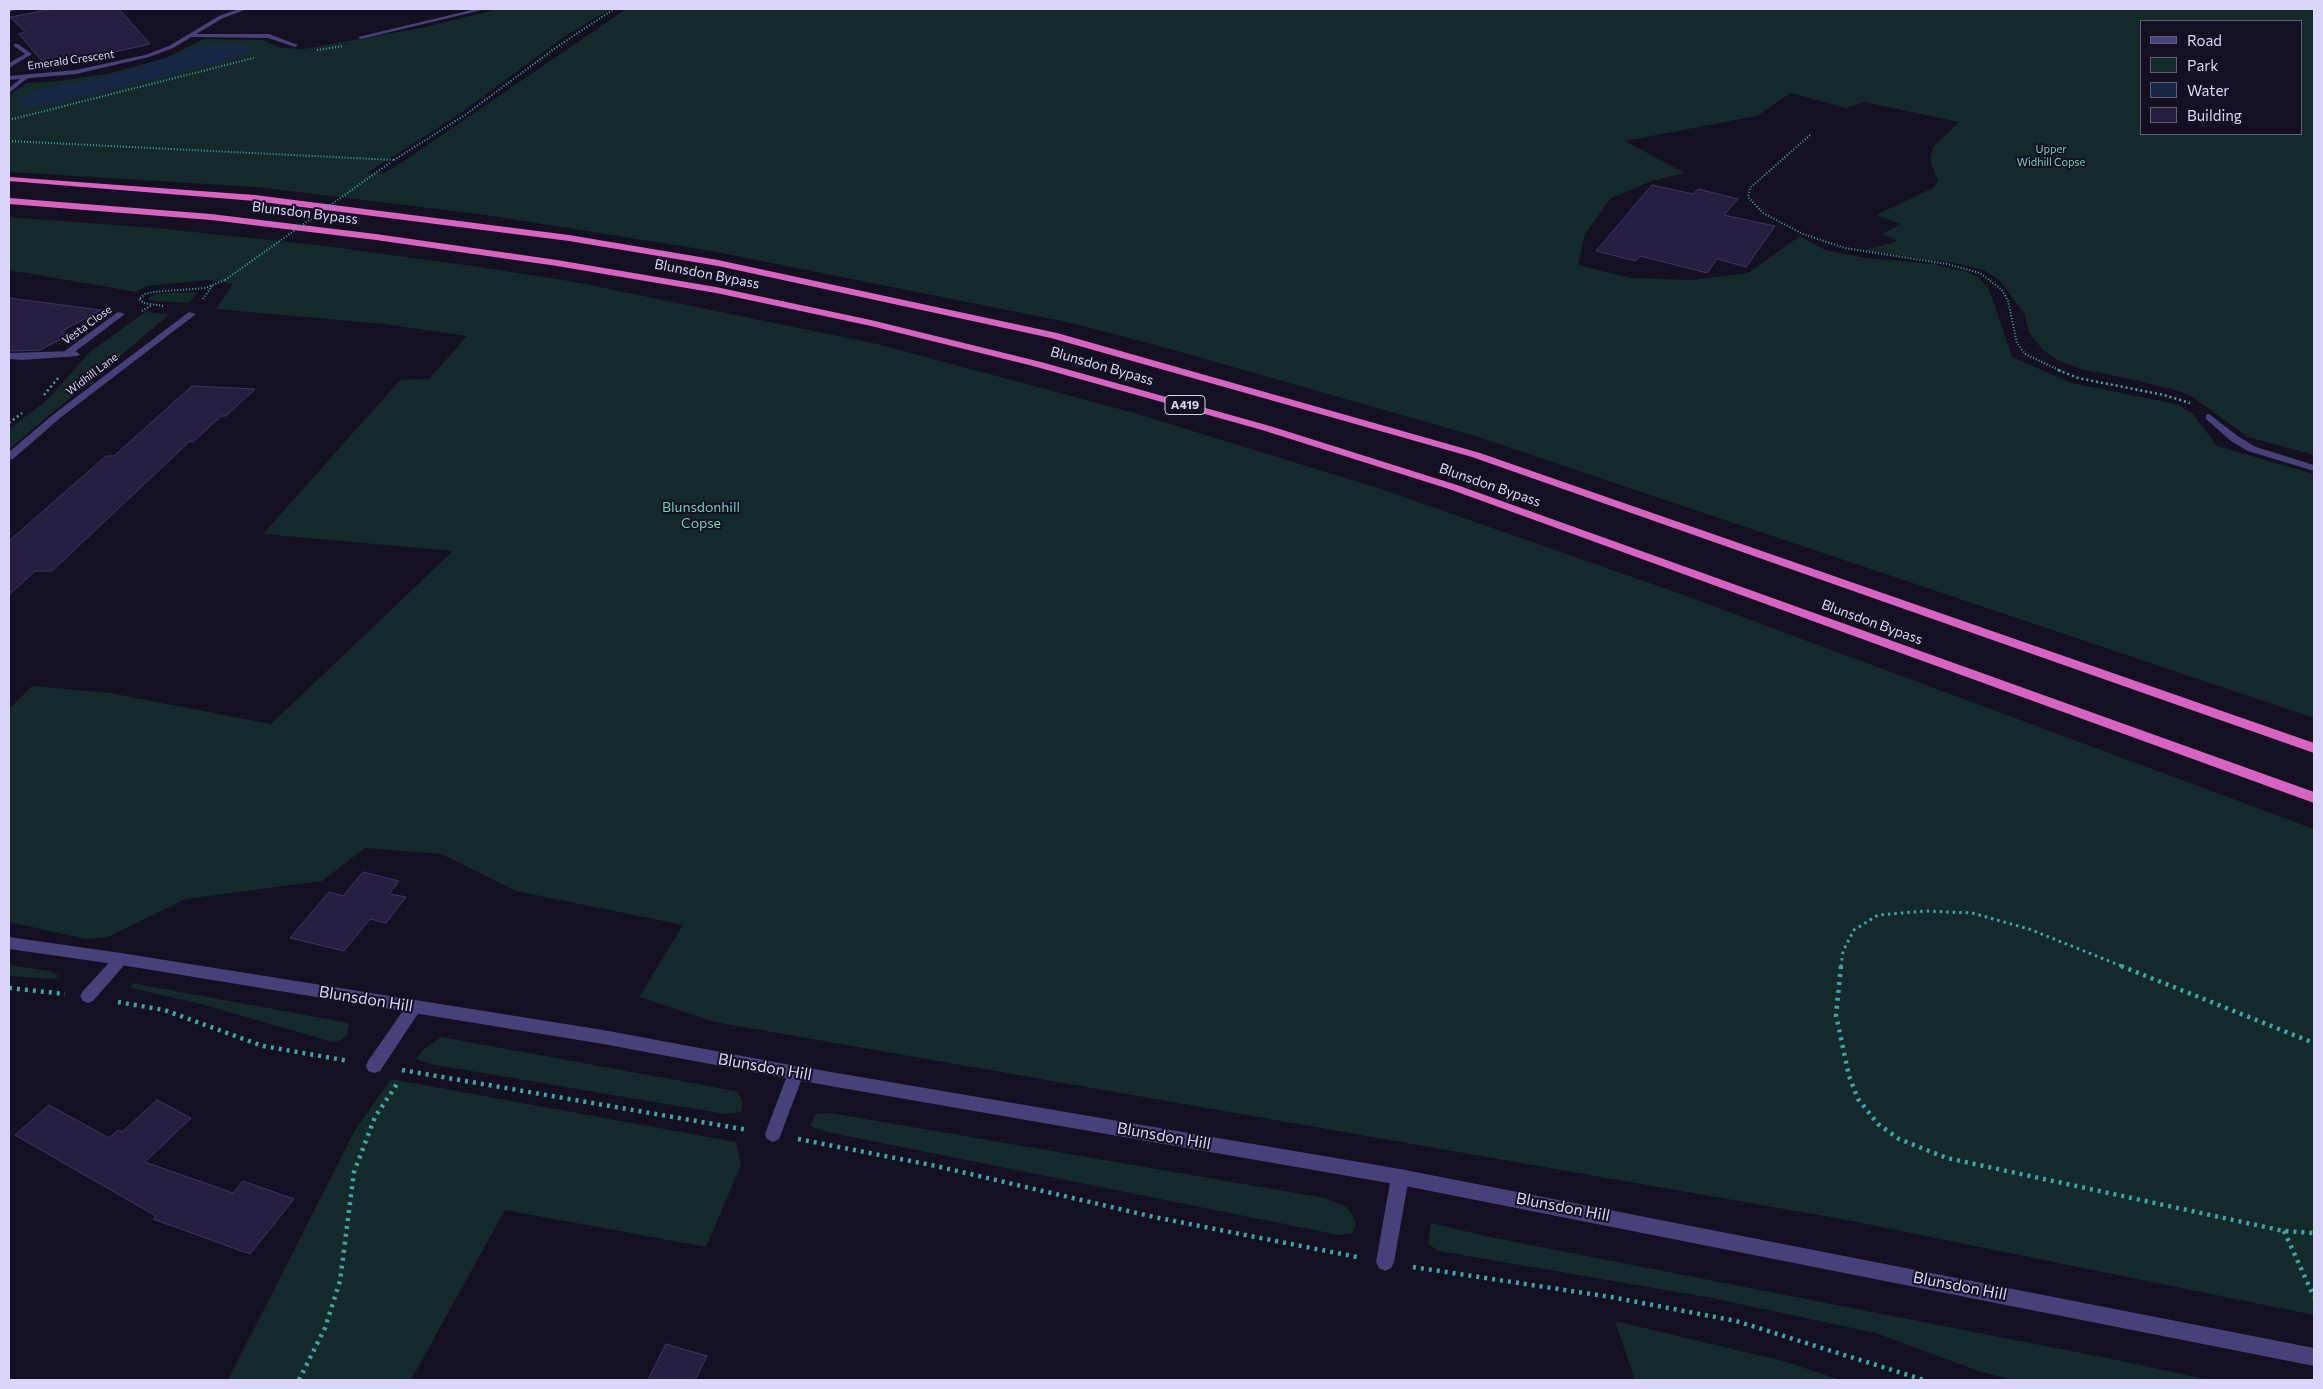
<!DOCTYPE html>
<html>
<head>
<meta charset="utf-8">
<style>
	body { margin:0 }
	#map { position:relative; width:2323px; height:1389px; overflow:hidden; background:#141021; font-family:Commissioner,sans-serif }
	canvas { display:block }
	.frame { position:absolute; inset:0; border:10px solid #dbd5fa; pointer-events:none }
	.legend { position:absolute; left:2140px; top:20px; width:162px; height:115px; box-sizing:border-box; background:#141021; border:1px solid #645f78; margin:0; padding:6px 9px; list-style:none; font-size:15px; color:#dbd5fa }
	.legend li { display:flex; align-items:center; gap:10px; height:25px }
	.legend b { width:25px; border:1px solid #645f78 }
</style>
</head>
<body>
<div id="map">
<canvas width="2323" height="1389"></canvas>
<div class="frame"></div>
<ul class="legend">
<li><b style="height:6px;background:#46417a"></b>Road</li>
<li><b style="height:14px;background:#14292a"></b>Park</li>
<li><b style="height:14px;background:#162645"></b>Water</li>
<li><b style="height:14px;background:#271e3f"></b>Building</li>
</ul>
</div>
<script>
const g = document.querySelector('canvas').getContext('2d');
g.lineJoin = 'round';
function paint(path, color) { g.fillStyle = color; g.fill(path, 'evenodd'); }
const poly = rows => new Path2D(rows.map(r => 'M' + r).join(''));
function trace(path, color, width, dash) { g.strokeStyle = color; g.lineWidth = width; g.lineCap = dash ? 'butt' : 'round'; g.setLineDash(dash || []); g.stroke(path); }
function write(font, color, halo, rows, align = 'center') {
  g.font = font + ' Commissioner,sans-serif'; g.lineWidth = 4; g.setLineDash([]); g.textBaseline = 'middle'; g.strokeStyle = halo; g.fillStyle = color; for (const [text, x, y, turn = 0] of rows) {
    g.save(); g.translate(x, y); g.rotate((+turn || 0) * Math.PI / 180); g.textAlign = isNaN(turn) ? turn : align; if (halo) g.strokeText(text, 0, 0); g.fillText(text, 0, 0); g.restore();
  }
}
paint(poly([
	[499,9,610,9,564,37,458,115,367,173,382,174,404,161,626,9,2314,9,2314,455,2248,437,2191,396,2179,391,2131,379,2081,369,2057,360,2042,349,2029,332,2024,313,1999,280,1984,270,1959,264,1865,250,1898,241,1882,234,1901,224,1876,215,1933,188,1938,181,1930,160,1933,147,1959,122,1864,102,1846,108,1790,93,1757,116,1625,141,1685,173,1652,181,1611,198,1585,234,1578,265,1631,278,1691,280,1748,273,1800,236,1825,250,1866,258,1934,264,1964,271,1978,277,1989,289,2012,357,2072,383,2176,404,2192,413,2217,446,2314,474,2314,718,1475,436,1163,347,1067,322,706,250,486,215,257,187,9,172,9,95,27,83,59,81,110,73,166,58,203,39,264,40,281,48,303,49,421,28],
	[2142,21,2302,21,2302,134,2142,134],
	[9,217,156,228,317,245,473,266,575,282,877,344,1131,412,1381,489,1678,593,2314,829,2314,1315,1847,1220,715,1022,639,997,683,925,516,891,441,854,365,848,322,881,186,899,108,937,86,939,9,922,9,709,32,686,110,693,271,724,453,551,263,534,400,380,429,379,467,336,384,324,216,309,233,284,209,280,147,286,136,292,9,270],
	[198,292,189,303,152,301,148,299,155,294],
	[145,312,170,314,9,449,9,429,46,401,90,352],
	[9,965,50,971,59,976,53,979,9,976],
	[132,983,349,1023,347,1035,341,1040,333,1042,201,1004,131,988],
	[441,1037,736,1091,743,1101,741,1112,725,1114,430,1064,416,1059,423,1050],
	[391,1079,736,1142,741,1165,706,1247,505,1210,411,1380,228,1380,355,1130],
	[831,1113,1325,1198,1347,1207,1356,1222,1353,1233,1339,1235,827,1132,810,1126,816,1114],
	[1431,1223,1490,1237,2127,1362,2209,1380,2014,1380,1981,1372,1876,1333,1712,1298,1439,1251,1428,1244],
	[1615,1321,1787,1362,1840,1380,1635,1380]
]), '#14292a');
paint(poly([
	[217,44,247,45,252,48,252,51,233,59,58,103,27,107,18,105,18,101,23,97,37,90,89,81,142,66,199,47]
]), '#162645');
const building = poly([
	[53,9,119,9,150,44,47,67,19,34,25,32,10,17,53,9],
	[1652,185,1693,194,1698,189,1738,199,1724,215,1775,226,1746,267,1717,259,1707,273,1640,256,1636,261,1596,251,1652,185],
	[9,298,101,310,60,332,71,334,40,350,9,351,9,298],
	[192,386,255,389,226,416,221,416,193,442,190,441,52,571,35,571,9,595,9,541,106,456,114,456,192,386],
	[363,872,399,881,389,894,406,897,386,923,370,919,344,951,290,938,329,892,343,896,363,872],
	[157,1100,191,1118,145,1162,233,1193,243,1181,294,1199,250,1254,153,1219,156,1216,15,1135,49,1105,109,1138,118,1130,122,1132,157,1100],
	[666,1344,707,1356,695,1380,648,1380,666,1344]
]);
paint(building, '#271e3f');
trace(building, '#413369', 1);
trace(poly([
	[317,50,343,46],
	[9,120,254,58],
	[1810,135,1750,188,1748,197,1763,213,1803,234,1845,248,1947,264,1980,273,2002,290,2008,301,2017,343,2025,354,2061,371],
	[9,141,394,160],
	[394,160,465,115,558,46,614,9],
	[203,299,212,286],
	[163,306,144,303,139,299,145,294,153,292,205,288,225,280],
	[142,311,152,305]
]), '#3da6a6', 2, [1, 2]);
trace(poly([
	[2058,370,2078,378,2164,395,2190,403],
	[44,395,59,377],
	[9,423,22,413]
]), '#3da6a6', 2.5, [2, 3]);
trace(poly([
	[1841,967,1843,951,1854,930,1878,915,1926,911,1972,913,2029,929,2124,967]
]), '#3da6a6', 3, [2.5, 4]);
trace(poly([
	[1841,966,1836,1015,1849,1076,1858,1099,1878,1124,1899,1139,1947,1158,2284,1231,2314,1233],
	[2121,966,2314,1043],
	[9,988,65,994],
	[118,1002,164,1010,263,1046,349,1061],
	[402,1070,748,1130],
	[798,1139,936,1166,1154,1217,1357,1257],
	[2284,1231,2314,1297],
	[1413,1267,1611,1297,1736,1321,1924,1380],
	[299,1380,325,1328,340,1281,354,1172,375,1117,399,1081]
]), '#3da6a6', 4.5, [3, 5]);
paint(poly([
	[190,34,269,34,298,45,295,47,268,38,188,37,190,34],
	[14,44,18,44,32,54,9,68,9,63,25,54,14,46,14,44],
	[24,76,29,77,9,93,9,88,24,76],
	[118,312,125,314,68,357,62,357,62,353,118,312],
	[2209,414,2239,437,2256,447,2314,465,2314,471,2248,451,2231,441,2206,419,2206,415,2209,414],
	[121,953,126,955,129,959,126,963,93,1001,88,1003,83,1001,80,996,83,991,116,955,121,953],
	[414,1000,419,1002,422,1007,419,1012,380,1071,374,1073,368,1071,366,1066,368,1061,409,1002,414,1000],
	[796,1066,802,1068,804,1073,779,1139,773,1142,767,1139,765,1134,788,1073,790,1068,796,1066],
	[1400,1169,1406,1171,1409,1177,1394,1262,1391,1268,1385,1271,1379,1268,1376,1262,1391,1177,1394,1171,1400,1169]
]), '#46417a');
paint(poly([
	[9,9,19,9,9,12,9,9],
	[239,9,247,9,223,18,173,48,149,57,76,74,9,80,9,76,76,70,145,55,169,46,219,16,239,9],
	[476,9,486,9,361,39,358,37,476,9],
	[189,312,196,314,60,418,13,459,9,460,9,452,54,414,189,312],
	[75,351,80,354,78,356,22,360,9,359,9,353,75,351]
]), '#46417a');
paint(poly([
	[9,937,121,953,603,1030,796,1066,1400,1169,2314,1348,2314,1366,1400,1185,796,1080,603,1044,121,965,9,949,9,937]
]), '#46417a');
paint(poly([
	[9,177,255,195,569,235,718,260,1057,333,1480,453,2314,743,2314,753,1472,457,1051,338,718,266,569,241,255,201,9,181,9,177],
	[9,198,211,214,376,234,557,260,716,287,871,320,1041,362,1270,426,1457,485,2314,792,2314,803,1449,489,1262,430,1033,366,871,326,716,293,557,266,376,240,211,220,9,204,9,198]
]), '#d764c3');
trace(poly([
	[225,280,391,162]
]), '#3da6a6', 2, [1, 2]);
write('11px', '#dbd5fa', '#141021', [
	["Emerald Crescent",71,60,-8],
	["Vesta Close",87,325,-36],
	["Widhill Lane",92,374,-37]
]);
write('11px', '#6ad1bd', '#141021', [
	["Upper",2051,149],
	["Widhill Copse",2051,162]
]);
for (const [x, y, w] of [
	[1185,405,40]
]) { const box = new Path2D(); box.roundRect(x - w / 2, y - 9.5, w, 19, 4); g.fillStyle = '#141021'; g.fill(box); trace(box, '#dbd5fa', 1); }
write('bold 12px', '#dbd5fa', null, [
	["A419",1185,405]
]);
write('14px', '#dbd5fa', '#141021', [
	["Blunsdon Bypass",305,213,7],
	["Blunsdon Bypass",707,274,11],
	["Blunsdon Bypass",1102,366,16],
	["Blunsdon Bypass",1490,485,19],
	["Blunsdon Bypass",1872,622,20]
]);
write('14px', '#6ad1bd', '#141021', [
	["Blunsdonhill",701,507],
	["Copse",701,523]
]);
write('16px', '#dbd5fa', '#141021', [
	["Blunsdon Hill",366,999,9],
	["Blunsdon Hill",765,1067,10],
	["Blunsdon Hill",1164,1136,10],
	["Blunsdon Hill",1563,1207,11],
	["Blunsdon Hill",1960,1286,11]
]);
</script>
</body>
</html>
